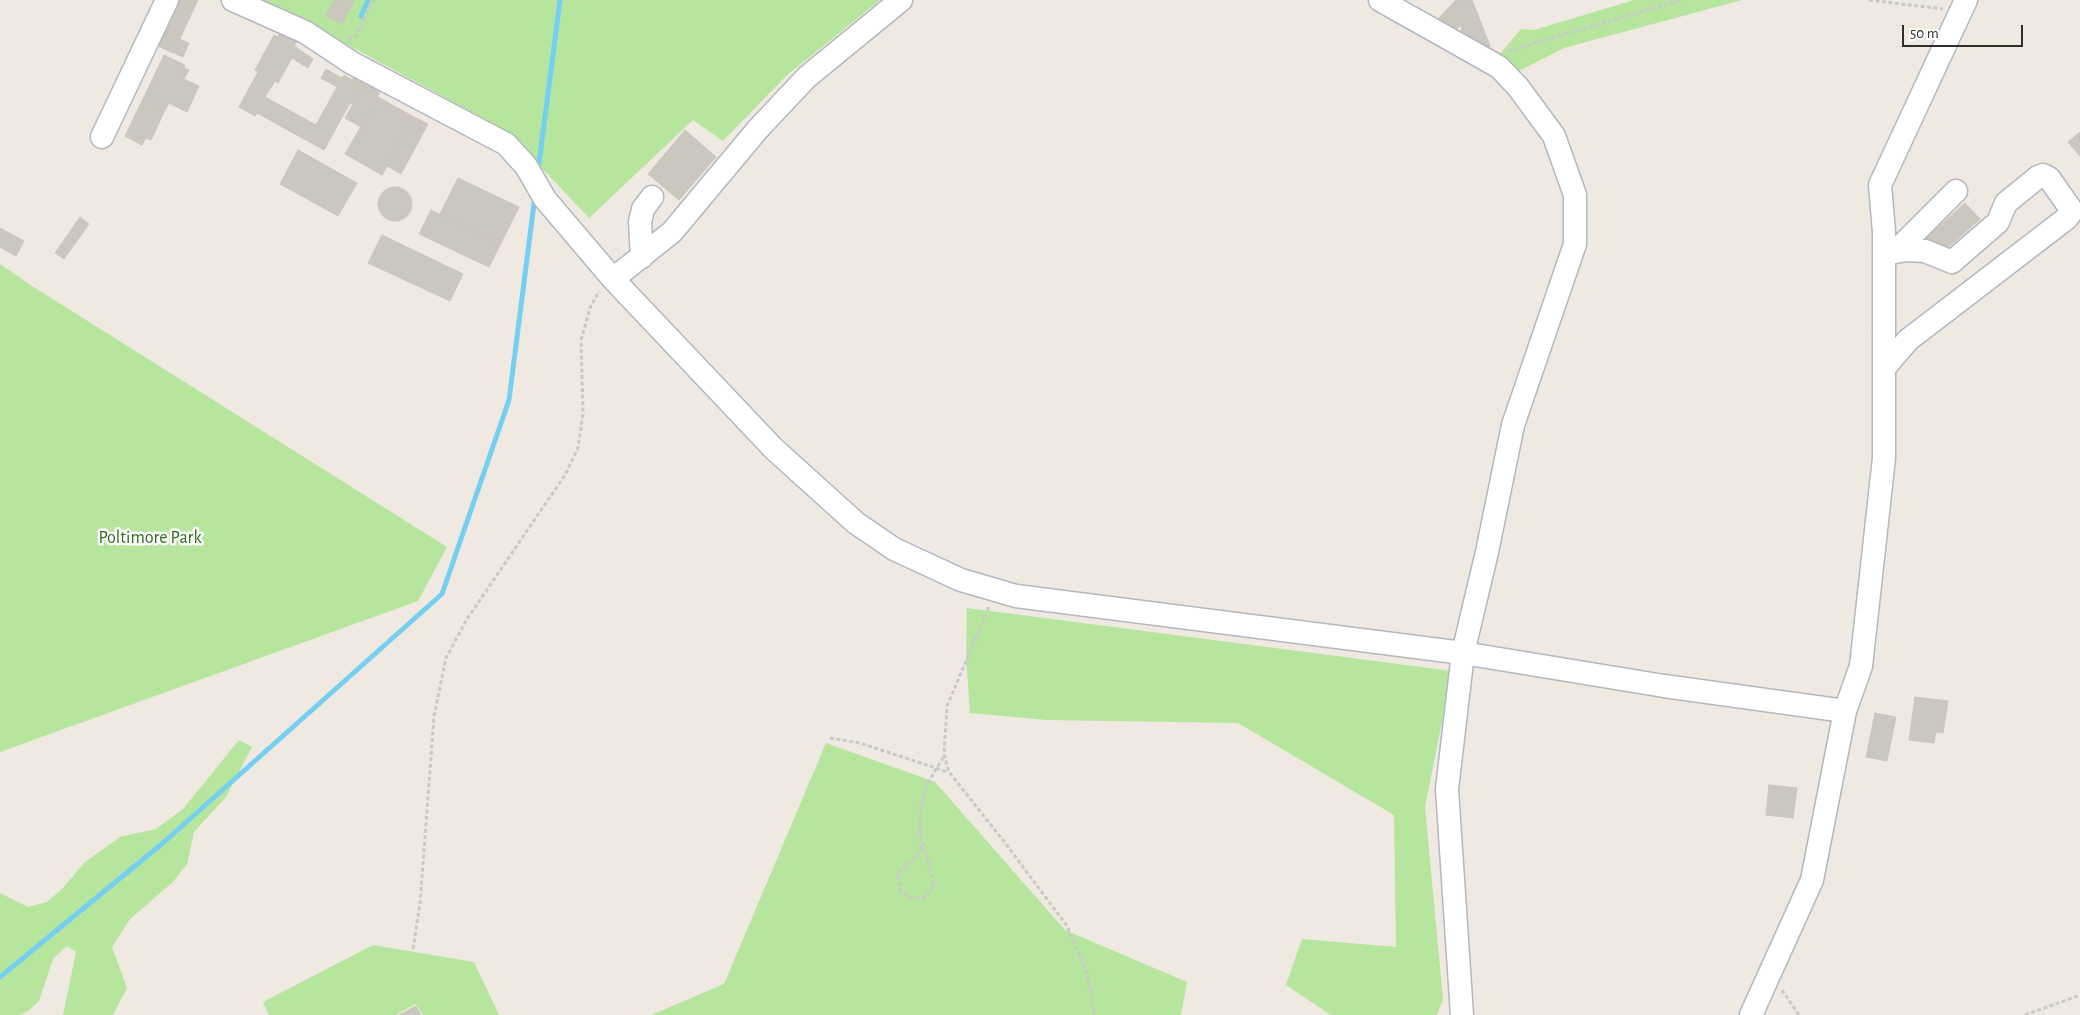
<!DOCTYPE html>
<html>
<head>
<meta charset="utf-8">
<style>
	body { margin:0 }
	#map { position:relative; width:2080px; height:1015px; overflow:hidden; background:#efe9e1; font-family:"Alegreya Sans",sans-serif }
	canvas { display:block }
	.scale { position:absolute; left:1902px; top:25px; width:121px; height:22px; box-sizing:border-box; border:2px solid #2e2e2e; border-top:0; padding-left:6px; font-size:15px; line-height:18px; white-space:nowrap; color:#2e2e2e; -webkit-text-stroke:4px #fff; paint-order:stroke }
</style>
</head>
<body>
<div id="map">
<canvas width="2080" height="1015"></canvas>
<div class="scale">50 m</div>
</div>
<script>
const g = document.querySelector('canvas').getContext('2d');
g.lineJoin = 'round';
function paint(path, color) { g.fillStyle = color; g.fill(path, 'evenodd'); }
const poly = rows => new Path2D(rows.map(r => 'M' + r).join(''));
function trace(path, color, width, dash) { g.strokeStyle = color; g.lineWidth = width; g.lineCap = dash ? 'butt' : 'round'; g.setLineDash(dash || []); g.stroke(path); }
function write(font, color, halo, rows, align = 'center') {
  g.font = font + ' "Alegreya Sans",sans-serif'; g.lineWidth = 5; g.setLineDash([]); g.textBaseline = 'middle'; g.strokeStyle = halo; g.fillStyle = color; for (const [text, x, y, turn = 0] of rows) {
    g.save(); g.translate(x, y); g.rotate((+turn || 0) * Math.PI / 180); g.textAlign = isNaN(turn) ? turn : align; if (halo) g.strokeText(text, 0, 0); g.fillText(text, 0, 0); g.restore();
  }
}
paint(poly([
	[256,0,880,0,786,76,723,141,693,120,589,218,507,131,322,31],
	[1634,0,1742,0,1564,48,1513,74,1493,62,1521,29,1534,30],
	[0,264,32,286,447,547,418,601,0,752],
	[967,608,1452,671,1425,807,1443,999,1437,1015,1331,1015,1286,985,1302,939,1396,947,1394,815,1238,723,1047,720,970,713,966,658],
	[239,740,252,747,226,797,194,832,187,864,173,882,130,919,112,947,127,988,113,1015,63,1015,76,952,67,946,53,959,39,1001,27,1012,19,1015,0,1015,0,893,28,907,47,902,62,889,85,862,120,837,156,829,183,809],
	[826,743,935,782,1065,930,1187,982,1181,1015,651,1015,724,984],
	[373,945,474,962,499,1015,423,1015,416,1004,395,1015,269,1015,263,1002]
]), '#b6e59e');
trace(poly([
	[361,16,368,0],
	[538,171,560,0],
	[0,977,164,842,442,594,509,400,535,196]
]), '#75cff0', 5);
const building = poly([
	[180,0,198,0,173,53,158,46,180,0],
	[334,0,354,0,342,24,326,16,334,0],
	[1456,0,1472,0,1490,46,1482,53,1462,41,1461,25,1451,33,1436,21,1456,0],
	[284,25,301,35,294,46,313,59,308,68,292,58,278,83,275,81,265,97,316,125,337,87,321,78,326,69,342,78,344,75,352,80,356,73,367,79,353,105,350,103,324,150,257,113,255,116,239,107,258,72,255,70,274,35,278,37,284,25],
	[180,39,189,43,183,57,174,53,180,39],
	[164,55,185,65,184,68,189,70,184,79,199,86,187,112,169,103,165,110,143,99,164,55],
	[367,80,382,88,361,127,345,118,367,80],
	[378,97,414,117,382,175,345,154,378,97],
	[143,99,165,110,151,140,146,138,142,145,125,136,143,99],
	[414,117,428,124,401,174,387,166,414,117],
	[685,130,716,157,679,200,648,174,685,130],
	[2080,132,2080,156,2068,142,2080,132],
	[298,150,357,183,338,216,280,184,298,150],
	[458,178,519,207,501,243,440,214,458,178],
	'378 204a17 17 0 1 1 34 0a17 17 0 1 1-34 0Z',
	[1965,203,1980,219,1941,254,1926,238,1965,203],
	[431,210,501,243,489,267,419,234,431,210],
	[80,217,89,224,64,259,55,253,80,217],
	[0,228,24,241,16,256,0,247,0,228],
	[382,235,463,274,450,301,368,263,382,235],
	[1915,697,1948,701,1943,733,1936,732,1934,743,1909,740,1915,697],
	[1875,713,1896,717,1887,761,1866,757,1875,713],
	[1769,785,1797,788,1793,818,1766,815,1769,785],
	[416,1006,421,1015,399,1015,416,1006]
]);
paint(building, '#cbc7bf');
trace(building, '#cbc5ba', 1);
const minor = poly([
	[233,0,305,32,352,63,506,144,526,166,545,199,613,279,774,449,856,523,894,549,961,580,1016,596,1463,653,1664,686,1845,711],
	[1380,0,1499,67,1518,87,1554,136,1575,195,1575,244,1513,425,1487,552,1463,653,1447,789,1462,1015],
	[102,137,167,0],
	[1895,252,1956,191],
	[642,257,640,222,643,209,652,197],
	[613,279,672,232,758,129,807,77,901,0],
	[1884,368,1908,340,2067,218,2071,213,2070,208,2049,178,2043,175,2038,177,2006,203,1998,222,1952,262,1925,251,1907,250,1884,254],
	[1751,1015,1812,880,1845,711,1861,666,1884,458,1884,232,1880,185,1966,0]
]);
trace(minor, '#b4b7c1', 25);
trace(poly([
	[1869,0,1943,9],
	[348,40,357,34,373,0],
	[1508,51,1681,0],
	[989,607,947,706,944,755,949,772,1006,844,1067,926,1085,968,1092,995,1094,1015],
	[830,738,860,743,948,772],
	[922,846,917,856,899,872,898,878,900,890,910,898,923,898,932,889,934,883,919,830,922,801,926,786,944,756],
	[413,949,420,904,434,716,446,658,467,619,565,475,578,448,583,414,581,340,590,308,599,291],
	[1782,990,1799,1015],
	[2025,1015,2080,995]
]), '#c9c9c9', 3, [4, 2.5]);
trace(minor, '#fff', 22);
write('18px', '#2c6e1b', '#fff', [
	["Poltimore Park",150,538]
]);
</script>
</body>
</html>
